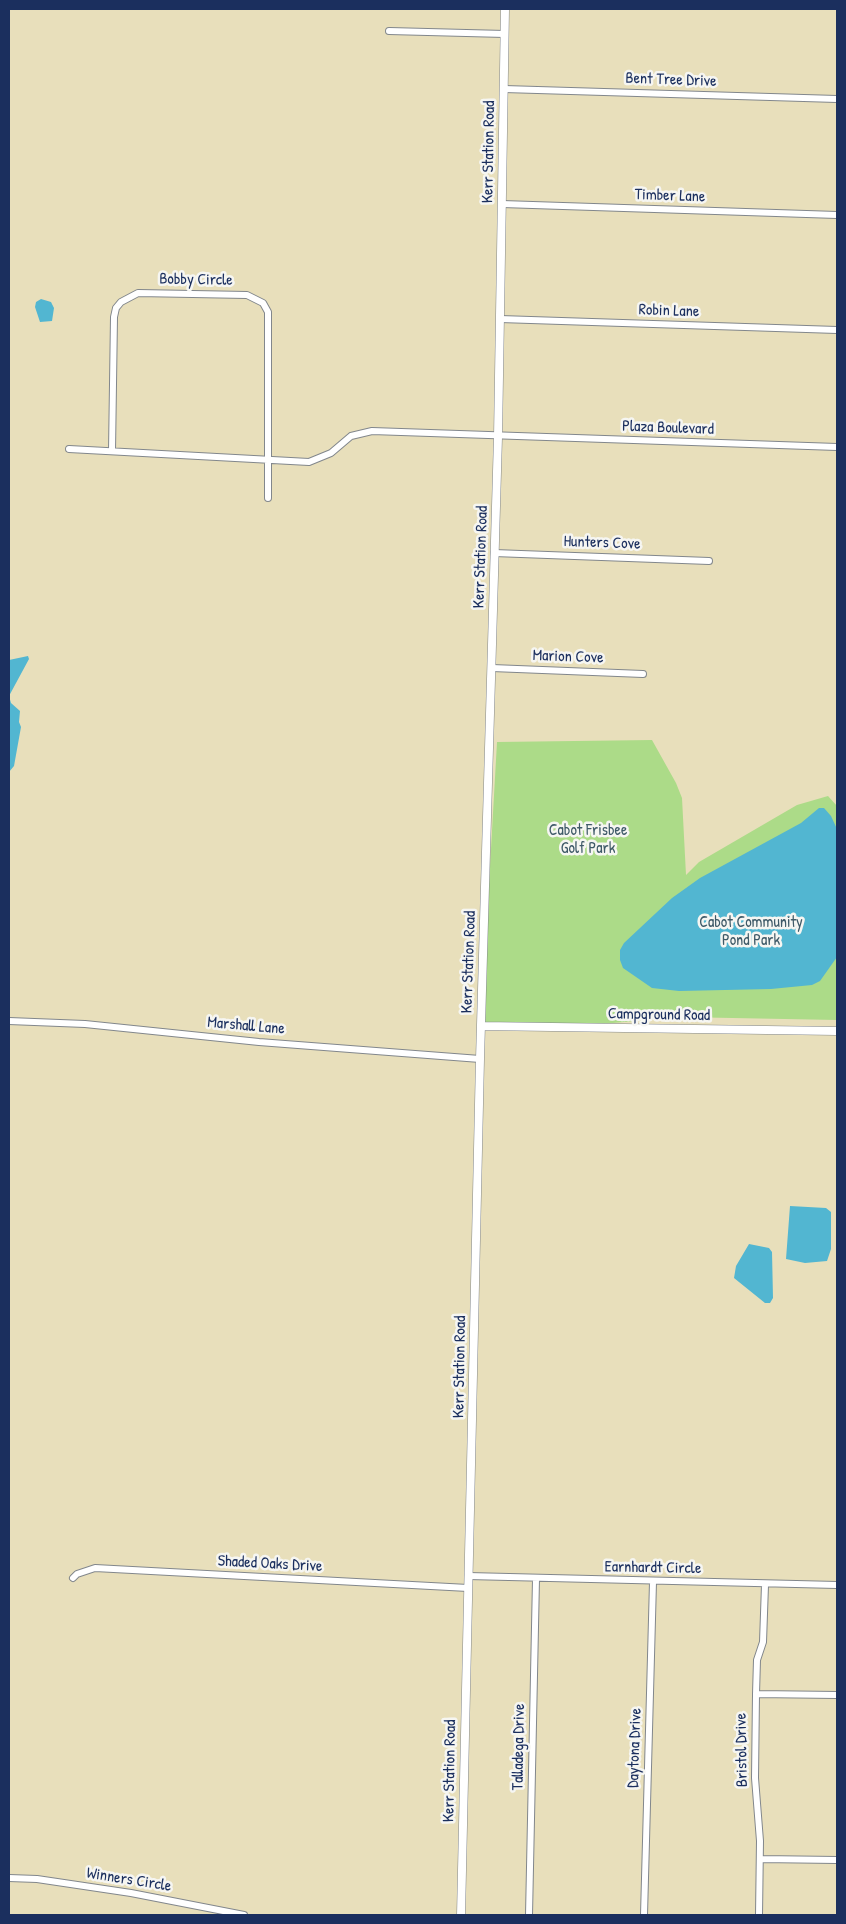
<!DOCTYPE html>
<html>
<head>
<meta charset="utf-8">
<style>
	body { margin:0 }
	#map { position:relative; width:846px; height:1924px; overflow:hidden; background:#e8dfbb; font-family:"Patrick Hand",sans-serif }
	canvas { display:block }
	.frame { position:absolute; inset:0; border:10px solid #1b2f5e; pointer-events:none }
</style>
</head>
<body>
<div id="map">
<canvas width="846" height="1924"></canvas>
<div class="frame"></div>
</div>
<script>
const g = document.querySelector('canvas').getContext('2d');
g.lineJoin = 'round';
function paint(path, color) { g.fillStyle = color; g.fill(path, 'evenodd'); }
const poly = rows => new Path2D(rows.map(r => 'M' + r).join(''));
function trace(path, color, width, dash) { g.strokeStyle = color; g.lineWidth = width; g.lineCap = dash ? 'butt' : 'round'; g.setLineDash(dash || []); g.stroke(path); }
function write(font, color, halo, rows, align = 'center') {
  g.font = font + ' "Patrick Hand",sans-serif'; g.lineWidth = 5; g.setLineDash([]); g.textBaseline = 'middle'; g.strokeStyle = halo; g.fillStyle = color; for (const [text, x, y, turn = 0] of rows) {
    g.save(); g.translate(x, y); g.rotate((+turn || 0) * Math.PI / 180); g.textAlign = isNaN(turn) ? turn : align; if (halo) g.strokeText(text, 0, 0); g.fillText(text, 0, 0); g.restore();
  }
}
paint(poly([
	[652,740,676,783,682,798,686,875,699,862,797,805,828,796,837,806,837,1020,680,1017,568,1027,481,1026,497,742]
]), '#acdb88');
paint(poly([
	[41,299,51,302,54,308,52,321,40,322,35,307,36,302],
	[28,656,29,659,9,696,11,703,20,711,19,722,21,727,14,766,9,772,9,660],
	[819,808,824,808,831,816,837,829,837,957,820,981,812,985,771,989,679,991,652,988,623,968,620,960,620,950,624,943,672,898,700,878,801,823],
	[790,1206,826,1208,831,1212,831,1249,827,1261,805,1263,786,1259],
	[749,1244,769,1248,772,1252,773,1298,770,1303,765,1303,734,1278,736,1266]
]), '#52b6d1');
const minor = poly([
	[389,31,505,34],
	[504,89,837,99],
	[502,204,837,215],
	[500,319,837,330],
	[69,449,309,462,331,453,351,436,372,431,837,447],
	[112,451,114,317,116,308,121,302,138,293,247,295,263,303,268,312,268,498],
	[494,553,709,561],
	[492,668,643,674],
	[9,1021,85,1024,259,1042,480,1059],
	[468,1576,837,1585],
	[73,1578,77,1574,95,1568,468,1588],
	[756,1694,837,1695],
	[760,1859,837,1860],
	[9,1878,37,1879,131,1893,244,1915],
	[529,1915,536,1579],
	[644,1915,653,1582],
	[759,1915,760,1841,755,1778,756,1694,757,1660,763,1642,765,1585]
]);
const tertiary = poly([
	[481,1026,837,1031],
	[461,1915,480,1059,498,437,505,9]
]);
trace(minor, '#82878c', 8);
trace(tertiary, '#82878c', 9);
trace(minor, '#fff', 6);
trace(tertiary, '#fff', 8);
write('16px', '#1b2f5e', '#f6f6f2', [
	["Bent Tree Drive",671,80,2],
	["Kerr Station Road",489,152,-89],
	["Timber Lane",670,196,2],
	["Bobby Circle",196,280,1],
	["Robin Lane",669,311,2],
	["Plaza Boulevard",668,428,2],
	["Hunters Cove",602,543,2],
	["Kerr Station Road",481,557,-88],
	["Marion Cove",568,657,2],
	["Kerr Station Road",469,962,-88],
	["Campground Road",659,1015,1],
	["Marshall Lane",246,1026,5],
	["Kerr Station Road",460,1367,-89],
	["Shaded Oaks Drive",270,1564,3],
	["Earnhardt Circle",653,1568,1],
	["Talladega Drive",519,1747,-89],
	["Daytona Drive",635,1748,-88],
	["Bristol Drive",742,1750,-91],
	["Kerr Station Road",450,1771,-89],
	["Winners Circle",129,1880,9]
]);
write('16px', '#3f5a68', '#f6f6f2', [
	["Cabot Frisbee",588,831],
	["Golf Park",588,849],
	["Cabot Community",751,923],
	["Pond Park",751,941]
]);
</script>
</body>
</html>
